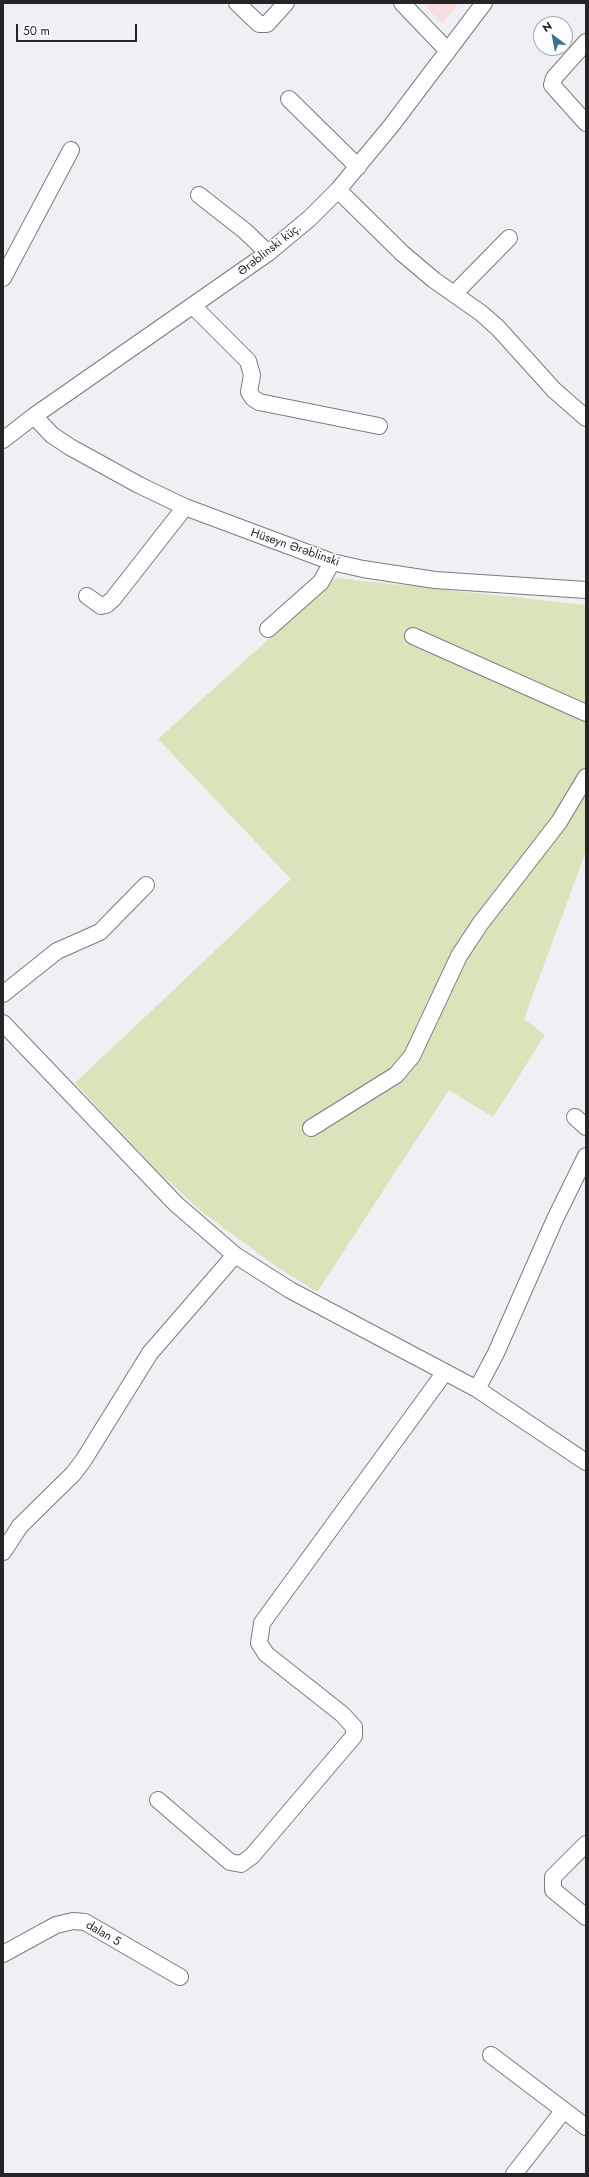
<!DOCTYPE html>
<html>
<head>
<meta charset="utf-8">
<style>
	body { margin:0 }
	#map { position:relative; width:589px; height:2177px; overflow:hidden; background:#efeff4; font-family:Jost,sans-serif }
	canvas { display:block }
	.frame { position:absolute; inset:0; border:4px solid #252527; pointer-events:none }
	.north { position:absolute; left:533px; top:16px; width:40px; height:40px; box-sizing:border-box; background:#fcfdff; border:1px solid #a6a7a9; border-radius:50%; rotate:328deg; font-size:11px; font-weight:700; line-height:16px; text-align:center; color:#252527 }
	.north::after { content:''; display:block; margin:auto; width:14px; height:18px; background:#3b738d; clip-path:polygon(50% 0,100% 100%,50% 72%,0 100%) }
	.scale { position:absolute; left:16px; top:24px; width:121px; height:18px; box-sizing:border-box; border:2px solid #252527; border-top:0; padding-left:5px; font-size:12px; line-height:14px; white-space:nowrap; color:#252527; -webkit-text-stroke:3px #fcfdff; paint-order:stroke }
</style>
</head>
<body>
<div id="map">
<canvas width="589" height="2177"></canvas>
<div class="frame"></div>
<div class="north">N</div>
<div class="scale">50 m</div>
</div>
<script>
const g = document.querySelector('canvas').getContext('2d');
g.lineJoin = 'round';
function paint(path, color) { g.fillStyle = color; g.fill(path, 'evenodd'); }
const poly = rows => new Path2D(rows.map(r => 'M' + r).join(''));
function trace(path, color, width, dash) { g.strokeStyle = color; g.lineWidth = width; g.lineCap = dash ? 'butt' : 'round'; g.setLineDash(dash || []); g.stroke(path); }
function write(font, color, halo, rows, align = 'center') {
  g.font = font + ' Jost,sans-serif'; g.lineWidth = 3; g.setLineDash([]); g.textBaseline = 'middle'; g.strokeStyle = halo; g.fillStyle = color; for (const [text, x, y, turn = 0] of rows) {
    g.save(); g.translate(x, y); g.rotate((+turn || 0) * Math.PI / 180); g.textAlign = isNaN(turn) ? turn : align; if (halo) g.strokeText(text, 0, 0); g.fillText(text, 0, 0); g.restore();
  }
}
paint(poly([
	[423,3,459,3,442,24]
]), '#f9dee1');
paint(poly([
	[336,578,586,605,586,851,524,1019,545,1035,493,1117,449,1090,317,1292,274,1265,201,1211,157,1171,75,1083,291,879,158,739]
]), '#d9e4ba');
const minor = poly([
	[237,3,259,24,267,24,286,3],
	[402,3,448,51],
	[586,42,554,78,552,85,586,123],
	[289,99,358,167],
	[338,190,402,253,434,280,481,313,498,328,554,390,586,418],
	[199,195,245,231,268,253],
	[3,278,71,150],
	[454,294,509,238],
	[193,306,248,361,252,375,249,392,253,398,259,402,379,426],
	[34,416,52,435,70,447,139,485,185,507,332,562,363,569,435,580,586,590],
	[3,440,34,416,268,253,310,218,338,190,391,126,484,3],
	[87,596,101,606,106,605,113,599,185,507],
	[268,629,321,582,332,562],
	[413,636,586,713],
	[3,994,57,951,100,932,146,885],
	[3,1023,176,1204,235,1255,290,1290,477,1389,586,1462],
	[575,1117,586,1127],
	[311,1128,396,1075,412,1056,459,956,480,924,559,822,586,777],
	[477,1389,496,1353,555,1219,586,1156],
	[3,1552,20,1526,73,1474,83,1461,150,1353,235,1255],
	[158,1800,230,1862,241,1864,252,1856,354,1736,354,1727,342,1714,266,1654,259,1643,262,1623,445,1372],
	[586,1844,553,1877,553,1890,586,1917],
	[3,1954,56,1925,73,1921,85,1922,180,1977],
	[491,2055,586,2127],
	[514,2174,564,2110]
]);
trace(minor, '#7b7b7f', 18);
trace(minor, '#fff', 16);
write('12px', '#252527', '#fcfdff', [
	["Ərəblinski küç.",270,250,-38],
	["Hüseyn Ərəblinski",295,548,19],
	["dalan 5",103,1934,30]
]);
</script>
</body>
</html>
